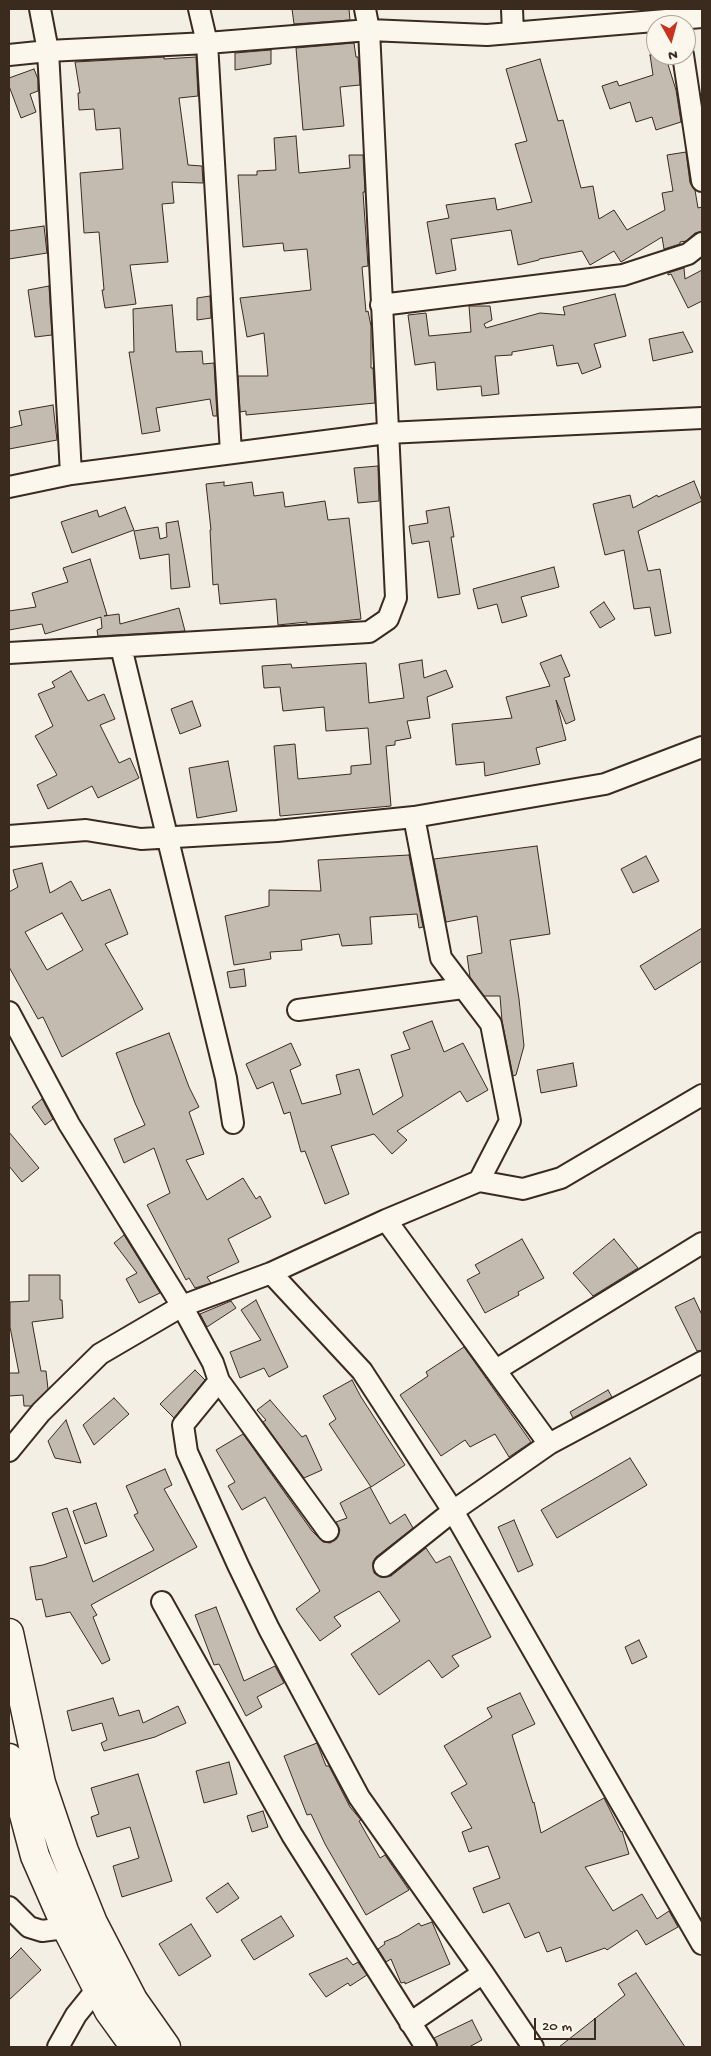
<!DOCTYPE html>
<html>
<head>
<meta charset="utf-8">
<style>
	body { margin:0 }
	#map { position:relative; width:711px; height:2056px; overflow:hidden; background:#f3efe4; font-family:"Gochi Hand",sans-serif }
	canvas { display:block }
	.frame { position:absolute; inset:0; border:10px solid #3b2a1e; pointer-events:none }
	.north { position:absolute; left:646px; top:15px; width:50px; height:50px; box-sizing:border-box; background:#fbf7ec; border:1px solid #aea59a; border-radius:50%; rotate:173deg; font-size:14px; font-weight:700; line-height:20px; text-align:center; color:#3b2a1e }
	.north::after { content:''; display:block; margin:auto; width:18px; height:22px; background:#c8321e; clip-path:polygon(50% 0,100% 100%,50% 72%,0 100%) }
	.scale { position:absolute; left:534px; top:2018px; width:62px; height:22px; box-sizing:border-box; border:2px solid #3b2a1e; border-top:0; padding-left:6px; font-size:15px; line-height:18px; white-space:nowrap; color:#3b2a1e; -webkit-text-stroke:4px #fbf7ec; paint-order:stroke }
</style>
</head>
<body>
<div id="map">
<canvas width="711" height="2056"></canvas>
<div class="frame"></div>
<div class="north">N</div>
<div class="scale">20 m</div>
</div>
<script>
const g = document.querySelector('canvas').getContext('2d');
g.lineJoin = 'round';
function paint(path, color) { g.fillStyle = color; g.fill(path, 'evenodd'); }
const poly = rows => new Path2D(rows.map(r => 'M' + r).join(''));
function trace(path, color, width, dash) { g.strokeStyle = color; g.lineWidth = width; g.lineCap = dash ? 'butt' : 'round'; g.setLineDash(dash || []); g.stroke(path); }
const building = poly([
	[292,9,349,9,350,20,294,24,292,9],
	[354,43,356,57,358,57,360,85,340,87,344,126,303,130,296,48,354,43],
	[271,50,271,64,235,70,235,53,271,50],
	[650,55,665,55,676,90,681,122,656,130,652,117,636,122,630,102,610,109,602,86,617,81,619,86,653,75,650,55],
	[164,57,164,59,196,57,198,96,179,98,188,165,202,166,203,183,172,182,174,203,162,204,168,262,130,265,136,304,105,308,102,290,104,290,99,232,84,233,80,173,123,169,120,128,96,130,94,109,79,110,78,93,80,93,75,62,164,57],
	[540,59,558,121,563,120,581,188,593,186,599,219,614,210,627,230,665,210,662,193,673,191,667,155,686,152,690,183,695,190,698,208,702,207,702,231,695,233,686,241,680,242,680,244,664,249,662,237,621,262,614,251,590,265,582,251,539,259,539,260,518,265,511,230,451,239,456,270,436,274,427,222,449,218,446,205,495,198,497,210,532,202,515,144,527,141,506,69,540,59],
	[34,69,38,79,38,91,30,94,36,112,21,118,9,86,9,78,34,69],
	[296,136,299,173,350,168,349,155,363,155,365,192,363,192,368,266,362,267,366,312,368,311,371,326,371,368,373,368,375,403,246,415,246,411,240,412,238,376,268,376,264,333,247,337,240,298,311,290,307,249,284,251,283,243,243,247,238,175,257,175,257,171,276,170,274,138,296,136],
	[44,226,47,253,9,259,9,231,44,226],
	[684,268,685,279,702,270,702,301,688,308,671,274,668,275,668,273,684,268],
	[49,286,52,335,35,337,28,290,49,286],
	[615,294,626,336,594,344,601,367,582,374,578,363,557,366,553,345,512,352,512,355,495,356,499,394,482,396,481,386,437,390,435,362,415,365,408,315,426,313,429,336,471,332,469,306,490,306,492,320,484,324,486,328,540,313,565,315,563,307,615,294],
	[210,296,211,318,197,320,197,298,210,296],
	[172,305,176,352,202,351,203,364,214,363,217,416,213,416,210,399,156,408,160,431,142,434,129,352,134,352,133,309,172,305],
	[683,332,693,352,653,361,649,339,683,332],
	[53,405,57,440,9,449,9,428,22,425,19,411,53,405],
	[378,466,379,501,358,503,354,468,378,466],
	[694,481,702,501,638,531,648,571,660,569,671,633,655,636,650,607,634,609,624,550,605,555,593,504,630,495,633,508,657,495,658,497,694,481],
	[224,482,224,486,252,482,254,496,283,492,285,507,325,501,328,520,349,518,361,619,333,622,307,624,307,622,278,625,276,599,220,604,218,584,213,585,210,530,211,530,206,484,224,482],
	[125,507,134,530,72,553,61,522,97,510,99,517,125,507],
	[449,507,454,537,451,537,460,594,438,598,429,541,412,544,409,526,428,523,426,511,449,507],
	[178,521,190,587,171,589,169,554,140,559,134,531,158,527,160,539,167,537,166,523,178,521],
	[90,559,107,615,104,616,119,614,120,624,179,608,185,631,98,636,97,630,102,628,101,617,45,634,42,624,9,630,9,611,36,607,32,593,68,582,63,568,90,559],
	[554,567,559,587,521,597,527,616,502,623,497,604,478,609,473,589,554,567],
	[604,602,615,619,600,628,590,612,604,602],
	[561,655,570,676,564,678,575,720,566,724,556,700,566,740,536,748,540,764,485,776,484,762,456,765,452,724,512,718,506,697,550,686,540,663,561,655],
	[422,660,424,678,446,670,453,687,427,697,430,718,407,721,411,738,395,741,395,745,386,746,391,806,280,816,274,746,295,744,298,779,351,774,351,766,371,764,368,728,326,731,324,707,283,711,280,687,264,688,262,666,291,664,292,668,366,663,369,703,404,698,399,664,422,660],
	[71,671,88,701,104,694,115,719,100,725,119,763,130,758,139,778,98,798,92,786,48,809,37,785,57,775,35,736,53,726,38,694,55,687,52,682,71,671],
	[192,701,201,726,180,734,171,709,192,701],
	[228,761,237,811,197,818,189,768,228,761],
	[537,846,550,934,510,940,519,999,524,1046,516,1075,513,1076,502,1021,500,996,484,996,470,977,467,956,482,953,477,916,446,922,434,859,537,846],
	[409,855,423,927,419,928,417,914,370,917,372,944,342,946,339,934,301,940,302,950,270,952,271,959,234,965,225,916,269,906,269,890,321,891,318,860,409,855],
	[646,856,659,881,633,893,621,869,646,856],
	[42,863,50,893,71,881,82,901,110,889,128,934,105,944,143,1009,62,1057,43,1017,38,1019,9,967,9,892,18,887,13,870,42,863],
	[62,913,83,950,47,970,25,932,62,913],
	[702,928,702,961,655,990,640,966,702,928],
	[244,969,246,986,230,988,227,972,244,969],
	[432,1021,444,1052,463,1043,488,1090,467,1102,460,1091,397,1131,407,1140,392,1154,374,1134,331,1146,349,1194,325,1204,305,1151,301,1152,290,1112,284,1114,273,1082,257,1089,246,1064,291,1043,301,1065,290,1070,302,1104,341,1094,336,1075,359,1069,373,1115,403,1096,391,1055,410,1049,403,1032,432,1021],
	[169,1033,189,1087,199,1107,189,1112,204,1154,186,1160,207,1200,243,1178,256,1199,260,1196,271,1217,228,1239,239,1262,207,1277,211,1283,195,1288,189,1278,186,1280,147,1205,170,1193,154,1148,124,1163,114,1139,145,1125,135,1103,116,1053,169,1033],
	[573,1063,577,1086,541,1093,537,1070,573,1063],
	[42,1099,53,1119,45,1125,32,1107,42,1099],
	[9,1132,39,1168,22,1182,9,1166,9,1132],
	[124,1235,160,1293,139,1303,126,1279,137,1273,114,1243,124,1235],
	[522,1239,544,1278,518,1292,519,1295,485,1313,467,1280,480,1273,475,1265,522,1239],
	[614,1239,638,1268,593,1296,573,1273,614,1239],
	[29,1275,60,1275,60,1300,62,1300,63,1318,32,1322,41,1371,46,1371,48,1389,31,1406,24,1406,23,1395,9,1396,9,1373,19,1373,10,1327,10,1302,29,1301,29,1275],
	[694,1298,702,1315,702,1350,697,1351,675,1307,694,1298],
	[256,1300,288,1367,269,1377,264,1368,240,1378,230,1352,261,1340,241,1310,256,1300],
	[231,1301,236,1308,207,1327,200,1314,231,1301],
	[464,1347,531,1442,509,1457,495,1434,470,1447,465,1440,441,1456,400,1395,428,1376,426,1372,464,1347],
	[195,1370,205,1380,174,1418,160,1404,195,1370],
	[352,1380,361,1397,405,1465,371,1487,329,1424,336,1419,323,1396,352,1380],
	[608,1390,612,1397,573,1418,570,1412,608,1390],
	[114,1398,129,1414,94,1445,83,1425,114,1398],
	[270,1400,302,1437,306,1435,322,1470,304,1478,263,1422,266,1420,257,1410,270,1400],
	[66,1420,81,1463,55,1458,48,1441,66,1420],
	[243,1434,312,1531,323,1542,330,1543,335,1540,340,1530,336,1522,347,1518,340,1503,370,1487,390,1524,405,1514,413,1528,376,1557,373,1562,374,1573,380,1577,391,1576,426,1548,436,1563,450,1556,491,1637,452,1656,459,1666,442,1678,429,1660,379,1695,351,1654,400,1621,379,1591,334,1617,341,1626,320,1641,296,1609,320,1591,265,1497,242,1510,228,1486,235,1482,216,1450,243,1434],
	[630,1458,647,1485,557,1538,541,1510,630,1458],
	[165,1469,172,1485,164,1489,197,1547,91,1605,97,1615,93,1617,110,1660,102,1664,70,1612,46,1617,42,1599,36,1600,30,1567,43,1565,67,1557,52,1513,67,1508,93,1582,154,1550,134,1515,138,1513,126,1486,165,1469],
	[96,1503,107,1536,85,1544,73,1511,96,1503],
	[514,1520,533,1565,518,1572,498,1527,514,1520],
	[216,1607,244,1681,275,1666,284,1683,257,1697,262,1707,246,1716,219,1664,214,1665,195,1615,216,1607],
	[639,1640,647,1657,632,1664,625,1647,639,1640],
	[520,1693,535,1724,512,1735,533,1803,534,1802,541,1833,604,1798,621,1832,622,1831,629,1854,585,1867,613,1911,642,1894,657,1919,669,1911,678,1927,646,1945,637,1930,607,1950,605,1948,566,1962,561,1947,547,1952,539,1932,525,1938,509,1903,483,1913,473,1888,500,1878,488,1846,469,1852,462,1832,472,1828,451,1793,467,1784,444,1746,492,1717,487,1708,520,1693],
	[113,1698,119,1716,139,1710,143,1723,178,1706,186,1723,155,1737,104,1751,101,1743,107,1740,102,1723,72,1731,67,1711,113,1698],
	[317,1743,326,1766,329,1766,350,1807,361,1820,359,1821,380,1858,385,1855,409,1890,366,1915,325,1844,311,1814,307,1815,284,1756,317,1743],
	[229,1762,237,1794,204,1803,196,1771,229,1762],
	[138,1774,172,1881,122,1897,113,1866,139,1858,130,1827,97,1837,91,1817,99,1814,91,1788,138,1774],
	[263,1811,268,1827,252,1832,247,1816,263,1811],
	[228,1883,239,1898,217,1913,206,1898,228,1883],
	[281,1916,294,1936,254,1960,241,1940,281,1916],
	[432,1922,450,1964,405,1984,405,1982,401,1983,391,1959,386,1962,378,1949,385,1944,384,1942,398,1936,419,1923,421,1926,432,1922],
	[191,1924,211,1956,179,1976,159,1944,191,1924],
	[21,1948,41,1970,9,2000,9,1960,21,1948],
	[347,1958,353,1965,358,1962,367,1975,350,1986,348,1983,326,1997,309,1974,347,1958],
	[636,1973,685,2047,559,2047,625,1995,618,1984,636,1973],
	[472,2020,482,2040,469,2047,438,2047,434,2038,472,2020]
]);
paint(building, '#c3bbb0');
trace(building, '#3b2a1e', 1);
const minor = poly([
	[40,9,48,51,71,474],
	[199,9,207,43,231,453],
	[512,9,513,33],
	[9,55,48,51,207,43,369,30,487,35,702,17],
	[683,55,702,181],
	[381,305,623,275,688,254,702,243],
	[9,487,71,474,387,433,702,418],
	[121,647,226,1078,233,1123],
	[9,653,369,632,388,619,396,598,369,30,365,9],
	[9,836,86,830,141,839,277,831,414,817,605,784,702,747],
	[298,1010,463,988],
	[9,1012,69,1124,182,1306,213,1363,219,1381,183,1425,187,1452,238,1565,269,1629,359,1797,483,1973,533,2047],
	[479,1181,523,1189,561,1178,702,1095],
	[386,1220,549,1444],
	[271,1273,362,1371,453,1511,702,1944],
	[496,1370,702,1243],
	[219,1381,328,1531],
	[9,1451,41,1412,100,1354,182,1306,271,1273,386,1220,479,1181,510,1121,491,1024,441,958,414,817],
	[384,1566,453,1511,549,1444,702,1362],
	[162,1602,292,1835,426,2047],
	[9,1907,29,1927,42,1931,79,1926],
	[410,2023,483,1973],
	[58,2047,76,2015,97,1989,107,1982]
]);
const secondary = poly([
	[9,1633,41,1783,64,1851,93,1923,133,2000,166,2047],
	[9,1758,35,1856,67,1929,109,2011,135,2047]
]);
trace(minor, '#3b2a1e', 24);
trace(secondary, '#3b2a1e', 31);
trace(minor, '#fbf7ec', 20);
trace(secondary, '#fbf7ec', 28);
</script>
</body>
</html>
